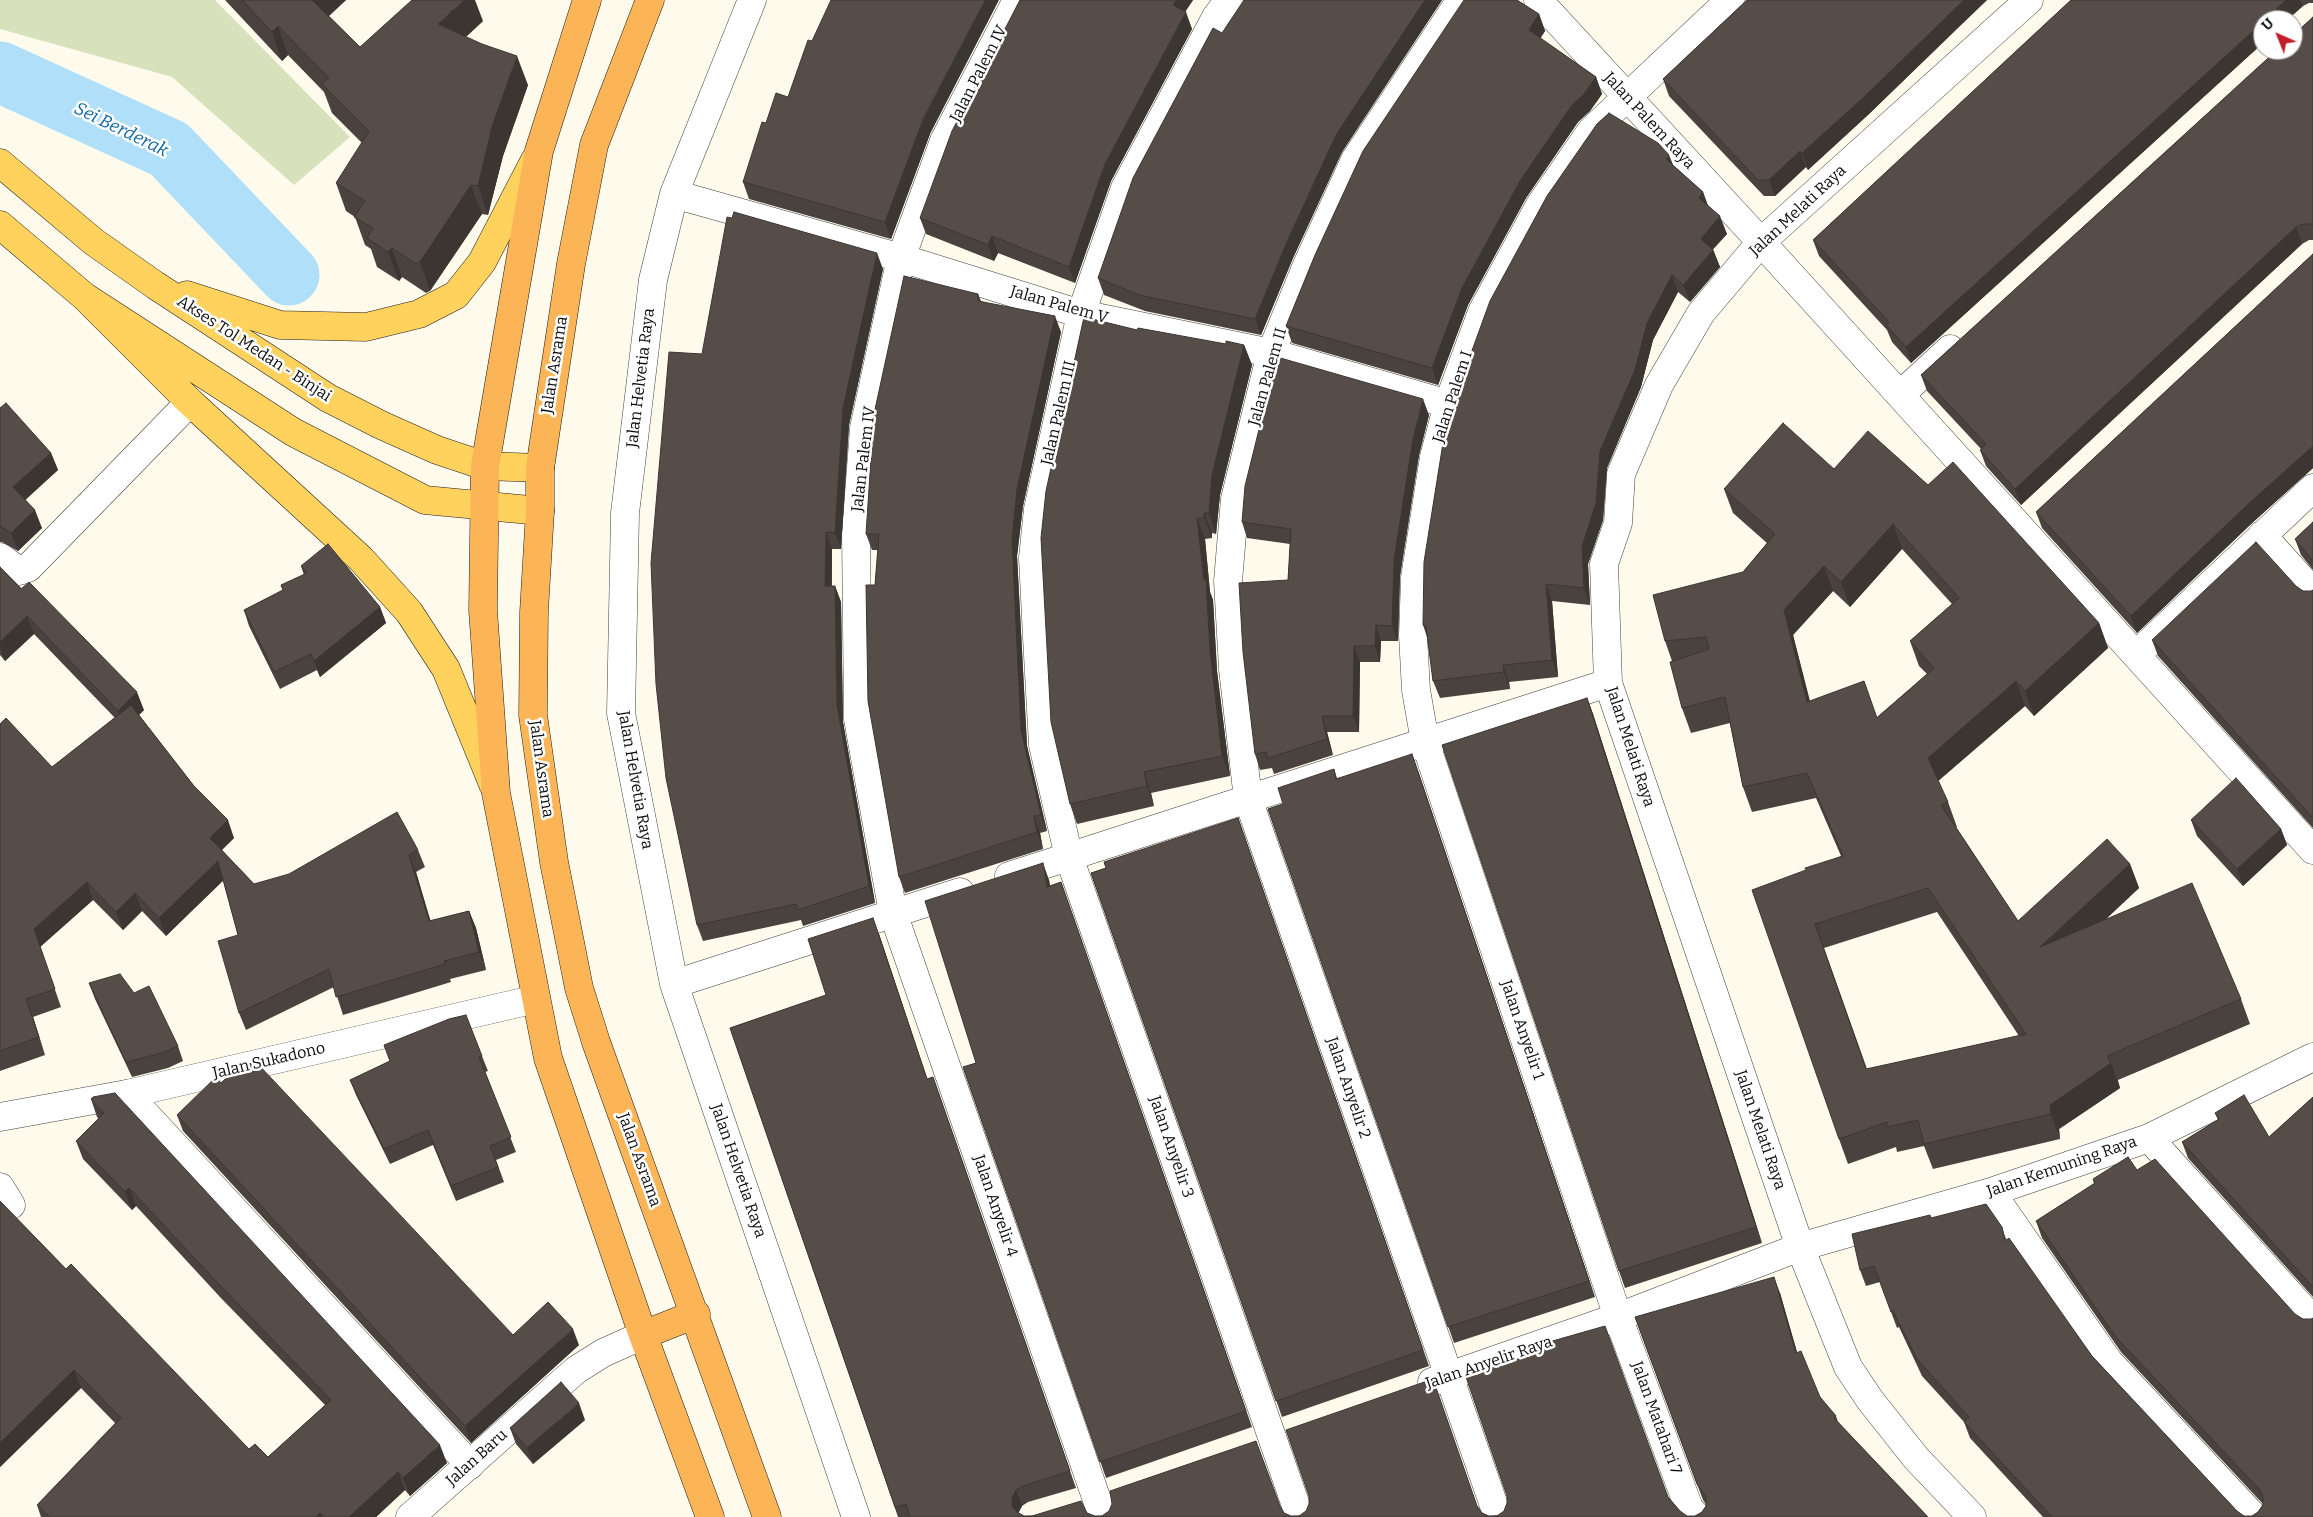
<!DOCTYPE html>
<html>
<head>
<meta charset="utf-8">
<style>
	body { margin:0 }
	#map { position:relative; width:2313px; height:1517px; overflow:hidden; background:#fffbec; font-family:Bitter,serif }
	canvas { display:block }
	.north { position:absolute; left:2253px; top:10px; width:50px; height:50px; box-sizing:border-box; background:#fff; border:1px solid #9e9e9e; border-radius:50%; rotate:316deg; font-size:14px; font-weight:700; line-height:20px; text-align:center; color:#0d0d0d }
	.north::after { content:''; display:block; margin:auto; width:18px; height:22px; background:#c31f2b; clip-path:polygon(50% 0,100% 100%,50% 72%,0 100%) }
</style>
</head>
<body>
<div id="map">
<canvas width="2313" height="1517"></canvas>
<div class="north">U</div>
</div>
<script>
const g = document.querySelector('canvas').getContext('2d');
g.lineJoin = 'round';
function paint(path, color) { g.fillStyle = color; g.fill(path, 'evenodd'); }
const poly = rows => new Path2D(rows.map(r => 'M' + r).join(''));
function trace(path, color, width, dash) { g.strokeStyle = color; g.lineWidth = width; g.lineCap = dash ? 'butt' : 'round'; g.setLineDash(dash || []); g.stroke(path); }
function write(font, color, halo, rows, align = 'center') {
  g.font = font + ' Bitter,serif'; g.lineWidth = 5; g.setLineDash([]); g.textBaseline = 'middle'; g.strokeStyle = halo; g.fillStyle = color; for (const [text, x, y, turn = 0] of rows) {
    g.save(); g.translate(x, y); g.rotate((+turn || 0) * Math.PI / 180); g.textAlign = isNaN(turn) ? turn : align; if (halo) g.strokeText(text, 0, 0); g.fillText(text, 0, 0); g.restore();
  }
}
paint(poly([
	[0,0,215,0,350,137,294,185,172,77,0,29]
]), '#d7e2bd');
trace(poly([
	[0,72,169,149,289,275]
]), '#afdff9', 61);
const minor = poly([
	[752,0,674,194,653,280,625,513,621,713,674,984,856,1517],
	[1017,0,944,141,901,258,864,428,856,533,858,719,893,913,1103,1517],
	[1229,0,1216,17,1125,188,1081,314,1038,509,1033,558,1037,637,1043,745,1069,857,1300,1517],
	[1462,0,1454,10,1355,160,1307,265,1271,353,1235,499,1228,581,1233,669,1248,799,1498,1517],
	[1538,0,1761,242,2313,850],
	[674,194,901,258,1081,314,1271,353,1448,404],
	[1900,395,1950,349],
	[2262,535,2313,592],
	[0,557,19,571,28,568,190,402],
	[2136,655,2313,488],
	[1009,876,1608,683],
	[674,984,960,892],
	[127,1094,470,1465],
	[2149,1138,2313,1320],
	[0,1187,11,1205],
	[1991,1192,2109,1362,2254,1517],
	[1432,1382,1618,1317,1800,1247,1991,1192,2149,1138,2313,1057],
	[1697,1517,1689,1508,1618,1317,1425,742,1416,690,1413,635,1415,578,1434,457,1448,404,1482,312,1540,205,1591,131,1730,0],
	[1972,1517,1916,1458,1870,1400,1848,1367,1800,1247,1608,683,1604,564,1618,523,1621,474,1659,385,1701,313,1761,242,2029,0]
]);
const tertiary = poly([
	[0,1117,127,1094,536,999],
	[410,1517,576,1370,603,1353,643,1335]
]);
const primary = poly([
	[0,163,94,242,155,285,328,398,381,425,437,450,485,466,540,468],
	[0,225,85,297,293,432,425,500,540,511],
	[187,295,280,325,366,327,419,314,456,295,482,262,535,160],
	[85,297,190,402,361,559,409,612,446,669,493,784]
]);
const trunk = poly([
	[587,0,539,151,485,466,483,610,496,793,548,1058,643,1335,710,1517],
	[650,0,594,145,571,264,540,468,540,511,534,612,533,715,554,862,579,988,596,1042,767,1517],
	[643,1335,696,1314]
]);
trace(minor, '#404040', 29);
trace(tertiary, '#404040', 29);
trace(primary, '#1e1e1e', 29);
trace(trunk, '#1e1e1e', 29);
trace(minor, '#fff', 28);
trace(tertiary, '#fff', 28);
trace(primary, '#fed25d', 28);
trace(trunk, '#fcb556', 28);
paint(poly([
	[225,0,346,0,329,16,360,47,483,21,466,37,528,85,503,156,488,215,482,214,430,291,426,293,402,277,399,281,377,267,371,249,365,245,355,217,346,211,336,183,362,143,332,113,324,92,288,55,282,61],
	[1020,0,1193,0,1185,12,1192,29,1111,181,1075,283,998,253,994,261,926,234,920,218],
	[1442,0,1342,152,1293,258,1261,335,1145,311,1104,295,1098,278,1222,33],
	[1747,0,1987,0,1963,23,1869,114,1808,170,1806,167,1775,196,1764,196,1669,96,1663,79],
	[2071,0,2313,0,2313,3,2309,3,2303,6,2287,20,2263,20,2263,43,1911,363,1892,342,1887,330,1819,256,1813,240],
	[1539,14,1545,31,1540,38,1596,77,1602,94,1590,111,1578,122,1526,198,1468,305,1438,385,1292,343,1286,326],
	[2313,17,2313,240,2309,240,2302,244,2021,505,1986,466,1980,450,1981,449,1927,391,1921,375],
	[812,41,930,134,891,239,749,199,743,182,766,123,788,97],
	[1673,165,1703,192,1708,206,1727,234,1713,249,1720,267,1690,302,1678,292,1653,340,1641,387,1607,468,1603,520,1588,564,1590,605,1552,601,1558,677,1509,682,1510,689,1440,698,1433,681,1428,640,1423,625],
	[2313,254,2313,468,2251,524,2137,633,2042,528,2036,512],
	[883,269,849,425,841,549,832,549,832,586,835,586,841,602,843,722,875,903,803,926,801,920,703,941,697,925,702,354],
	[978,294,981,301,1061,332,1023,506,1017,556,1027,746,1047,831,1040,833,1043,849,905,893,899,877,875,585,878,550,872,550,866,534],
	[1226,344,1244,345,1252,365,1220,495,1216,534,1212,533,1212,538,1205,539,1210,592,1213,600,1217,671,1230,776,1151,793,1154,806,1077,824,1070,804],
	[0,408,51,453,58,470,25,499,42,528,18,551,2,542,0,542],
	[1429,415,1419,455,1400,576,1398,641,1381,641,1380,662,1360,662,1359,732,1327,732,1333,755,1274,774,1272,768,1260,770,1255,754,1288,580,1290,544,1247,538,1242,522],
	[1834,469,1928,485,2099,623,2108,648,2034,716,2025,706,1938,781,1948,802,1957,827,1956,827,2018,921,2130,864,2139,888,2105,920,2241,999,2250,1024,2118,1080,2120,1088,2059,1129,2060,1139,1933,1169,1924,1146,1897,1152,1896,1147,1848,1164,1839,1139,1806,870,1841,856,1816,798,1752,812,1743,787,1730,723,1691,733,1682,708,1672,661,1665,641,1743,572,1767,543,1733,513,1724,489],
	[1902,549,1952,604,1910,641,1919,666,1927,674,1877,717,1810,701,1793,635,1833,591,1850,607],
	[1937,912,2019,1036,1867,1069,1824,948],
	[2313,522,2313,570,2301,555,2295,539],
	[301,566,380,607,386,623,320,677,317,670,280,689,249,626,244,610,283,590,304,575],
	[0,567,144,710,139,715,234,838,222,850,254,884,418,850,425,867,416,872,430,921,469,911,476,928,486,970,450,979,451,982,343,1015,334,987,246,1030,239,1013,238,935,223,880,166,936,142,911,123,930,93,900,40,947,61,1007,33,1017,45,1055,0,1071,0,724,52,767,115,718,34,634,5,661,0,655],
	[2296,586,2303,591,2311,591,2313,590,2313,828,2158,656,2152,640],
	[1587,698,1593,714,1762,1243,1625,1288,1619,1271],
	[1334,769,1337,778,1418,771,1595,1297,1454,1343,1268,809,1283,804],
	[1238,818,1429,1366,1282,1417,1091,873,1106,868],
	[2191,820,2281,829,2287,845,2243,886,2197,836],
	[1049,880,1050,886,1061,882,1252,1427,1106,1478,963,1067,976,1063],
	[879,934,927,1079,933,1077,1076,1488,1028,1502,1022,1506,1018,1513,1024,1516,1087,1513,1095,1516,1280,1507,1284,1513,1291,1516,1478,1507,1482,1513,1489,1516,1668,1497,1680,1511,1687,1516,1695,1516,1702,1512,1706,1506,1706,1504,1703,1500,1635,1317,1780,1293,1797,1353,1820,1397,1836,1416,1838,1422,1928,1517,898,1517,730,1028,826,995],
	[89,983,134,993,178,1046,183,1061,168,1068,132,1077,95,999],
	[384,1045,482,1056,488,1071,485,1072,516,1152,496,1160,504,1182,456,1201,433,1145,390,1164,356,1095,350,1080,390,1061],
	[221,1083,513,1335,579,1345,471,1443,183,1131,177,1115],
	[2313,1097,2313,1297,2188,1158,2182,1142,2218,1120,2215,1113,2269,1137],
	[91,1099,447,1463,410,1496,405,1490,376,1517,41,1517,37,1505,115,1423,81,1388,0,1467,0,1201,66,1269,249,1449,268,1457,325,1405,220,1297,136,1206,132,1210,83,1159,76,1141,99,1119,97,1117],
	[2093,1179,2313,1517,2043,1517,1970,1438,1964,1422,1922,1376,1899,1327,1897,1328,1880,1282,1866,1286,1860,1270,1931,1218,2002,1227,2006,1240,2092,1356,2237,1511,2244,1516,2252,1516,2258,1512,2263,1504,2121,1352,2042,1238,2036,1221,2094,1184],
	[585,1420,533,1464,516,1444,510,1428]
]), '#4a423f');
paint(poly([
	[310,0,346,0,319,25],
	[464,0,475,0,483,21,448,53,438,24],
	[985,0,999,0,930,134,891,239,885,222,924,117],
	[1176,0,1193,0,1179,21,1173,5],
	[1425,0,1442,0,1342,152,1293,258,1261,335,1255,319,1287,242,1336,135],
	[1964,0,1987,0,1963,23,1869,114,1808,170,1802,153],
	[2286,0,2300,0,2303,6,2287,20,2272,20,2272,19,2277,8],
	[1186,12,1192,29,1111,181,1075,283,1069,267,1105,164],
	[1539,14,1545,31,1535,47,1529,30],
	[2262,22,2263,26,2263,43,1911,363,1906,347],
	[278,26,288,55,282,61,272,32],
	[517,56,528,85,503,156,488,215,478,186,492,127],
	[1596,77,1602,94,1590,111,1578,122,1526,198,1468,305,1438,385,1432,368,1462,288,1520,181,1572,105],
	[1800,151,1806,167,1775,196,1769,180],
	[1669,155,1676,172,1666,159],
	[471,185,482,214,430,291,420,262],
	[1703,192,1709,209,1699,198],
	[1720,216,1727,234,1707,256,1701,239],
	[2296,227,2302,244,2021,505,2015,489],
	[992,236,998,253,994,261,988,245],
	[392,248,402,277,399,281,388,252],
	[1713,250,1720,267,1690,302,1683,285],
	[877,253,883,269,849,425,841,549,835,533,843,408],
	[1672,275,1678,292,1653,340,1641,387,1607,468,1603,520,1588,564,1590,605,1584,588,1582,547,1600,451,1647,323],
	[1055,316,1061,332,1023,506,1017,556,1027,746,1047,831,1041,815,1021,730,1012,540,1017,489],
	[1244,345,1252,365,1220,495,1216,534,1209,513,1212,475],
	[1423,399,1429,415,1419,455,1400,576,1398,641,1392,626,1394,560,1413,439],
	[2313,446,2313,468,2251,524,2137,633,2131,616,2245,507],
	[51,453,58,470,20,505,13,487],
	[35,510,42,528,18,551,11,533],
	[1204,513,1212,533,1212,538,1204,518],
	[1197,518,1205,539,1210,592,1213,600,1217,671,1230,776,1222,756,1210,650,1204,580],
	[1893,524,1902,549,1850,607,1841,582],
	[826,532,832,549,831,602,825,586],
	[1824,566,1833,591,1793,635,1816,727,1807,702,1784,610],
	[1546,584,1552,601,1558,677,1552,660],
	[835,586,841,602,843,722,875,903,869,886,837,705],
	[380,607,386,623,320,677,314,661],
	[27,616,34,634,5,661,0,647,0,642],
	[2099,623,2108,648,2034,716,2025,691],
	[1376,625,1381,641,1380,662,1375,646],
	[1354,646,1360,662,1359,732,1353,716],
	[1503,665,1509,682,1510,689,1504,672],
	[2016,681,2025,706,1937,782,1928,758],
	[137,692,144,710,125,728,118,711],
	[1587,698,1593,714,1762,1243,1756,1227],
	[1322,716,1327,732,1333,755,1327,739],
	[1412,754,1418,771,1595,1297,1589,1281],
	[1144,772,1151,793,1154,806,1147,786],
	[1034,816,1040,833,1043,849,1037,832],
	[228,820,234,838,216,855,210,838],
	[2281,829,2287,845,2243,886,2237,869],
	[409,855,416,872,436,939,429,921],
	[218,861,225,879,166,936,159,918],
	[1043,863,1049,880,1053,903,1047,887],
	[2130,864,2139,888,2049,972,2040,947],
	[87,882,93,900,40,947,61,1007,34,929],
	[135,893,142,911,123,930,116,912],
	[469,911,476,928,486,970,479,952],
	[873,918,879,934,933,1096,927,1079],
	[26,999,33,1017,45,1055,39,1037],
	[2111,1063,2120,1088,2059,1129,2060,1139,2051,1114,2050,1105],
	[129,1188,136,1206,132,1210,125,1192],
	[1774,1277,1780,1293,1802,1369,1796,1353],
	[573,1329,579,1345,471,1443,465,1426],
	[74,1370,81,1388,0,1467,0,1443],
	[579,1403,585,1420,533,1464,527,1448],
	[440,1445,447,1463,410,1496,403,1478],
	[398,1472,405,1490,376,1517,349,1517],
	[1016,1490,1022,1506,1018,1514,1012,1506,1012,1498],
	[320,1513,322,1517,316,1517]
]), '#3c3633');
const building = poly([
	[242,0,312,0,360,47,412,0,464,0,438,24,482,44,517,56,492,127,478,186,471,185,420,262,416,264,392,248,388,252,367,238,373,228,354,217,365,201,336,183,369,131,322,84,329,78,278,26,272,32,242,0],
	[831,0,985,0,924,117,885,222,743,182,762,122,766,123,776,93,788,97,808,40,812,41,831,0],
	[1020,0,1176,0,1173,5,1186,12,1105,164,1069,267,992,236,988,245,920,218,952,131,1020,0],
	[1244,0,1425,0,1336,135,1287,242,1255,319,1139,295,1098,278,1133,178,1213,28,1222,33,1244,0],
	[1464,0,1517,0,1539,14,1529,30,1596,77,1584,94,1572,105,1520,181,1462,288,1432,368,1286,326,1315,255,1363,151,1464,0],
	[1747,0,1964,0,1863,98,1802,153,1800,151,1769,180,1758,180,1663,79,1747,0],
	[2071,0,2286,0,2277,8,2272,19,2268,20,2263,20,2263,22,1906,347,1886,325,1889,322,1813,240,2071,0],
	[2313,17,2313,225,2311,224,2303,224,2296,227,2015,489,1980,450,1986,444,1921,375,2277,50,2293,50,2293,33,2298,31,2313,17],
	[1609,113,1658,143,1669,155,1666,159,1703,192,1699,198,1720,216,1701,239,1713,250,1683,285,1672,275,1647,323,1635,370,1600,451,1596,503,1582,547,1584,588,1546,584,1552,660,1503,665,1504,672,1433,681,1426,626,1423,625,1424,562,1443,443,1457,392,1490,301,1547,196,1597,124,1609,113],
	[734,212,877,253,843,408,835,533,826,532,825,586,835,586,837,705,869,886,798,910,796,904,697,925,666,778,656,684,651,563,669,352,702,354,727,217,732,218,734,212],
	[2313,254,2313,446,2245,507,2131,616,2036,512,2313,254],
	[904,276,978,294,978,301,1055,316,1017,489,1012,540,1021,730,1041,815,1034,816,1037,832,899,877,868,701,866,585,875,585,879,534,866,534,874,414,904,276],
	[1084,317,1137,330,1138,328,1226,344,1226,341,1244,345,1212,475,1209,513,1204,513,1204,518,1197,518,1204,580,1206,580,1210,650,1222,756,1144,772,1147,786,1070,804,1051,722,1041,538,1046,491,1084,317],
	[1277,357,1423,399,1413,439,1394,560,1392,626,1376,625,1375,646,1354,646,1353,716,1322,716,1327,739,1268,758,1266,752,1255,754,1243,652,1239,583,1288,580,1291,529,1242,522,1245,486,1277,357],
	[6,403,51,453,13,487,35,510,11,533,0,526,0,408,6,403],
	[1783,423,1834,469,1868,431,1928,485,1953,462,2099,623,2025,691,2016,681,1928,758,1948,802,1941,805,2018,921,2107,839,2130,864,2040,947,2192,883,2241,999,2107,1056,2111,1063,2050,1105,2051,1114,1924,1144,1918,1120,1888,1127,1887,1122,1839,1139,1752,890,1806,870,1805,868,1843,856,1807,773,1743,787,1725,697,1682,708,1670,662,1709,649,1706,637,1665,641,1653,595,1743,572,1775,534,1724,489,1783,423],
	[1893,524,1959,598,1910,641,1934,668,1877,718,1864,681,1807,702,1784,610,1824,566,1841,582,1893,524],
	[1928,888,2026,1034,1866,1069,1815,924,1928,888],
	[2313,522,2313,561,2295,539,2313,522],
	[2256,542,2296,586,2303,591,2311,591,2313,590,2313,818,2152,640,2256,542],
	[328,544,380,607,314,661,311,654,274,672,244,610,283,590,281,585,307,573,301,566,328,544],
	[0,567,21,589,29,582,137,692,118,711,27,616,0,642,0,567],
	[1587,698,1756,1227,1619,1271,1442,745,1587,698],
	[131,705,194,786,228,820,210,838,254,884,289,874,397,812,418,850,409,855,429,921,469,911,479,952,444,961,445,964,336,997,329,969,239,1013,218,941,238,935,218,861,159,918,135,893,116,912,87,882,34,929,55,989,26,999,39,1037,0,1051,0,724,6,718,52,767,131,705],
	[1412,754,1589,1281,1448,1327,1268,809,1283,804,1278,788,1334,769,1336,779,1412,754],
	[2236,778,2281,829,2237,869,2191,820,2236,778],
	[1238,818,1423,1350,1276,1401,1091,873,1106,868,1104,862,1238,818],
	[1043,863,1047,887,1061,882,1246,1411,1100,1462,963,1067,976,1063,925,901,1043,863],
	[873,918,927,1079,933,1077,1070,1471,1023,1486,1016,1490,1012,1498,1012,1506,1017,1512,1024,1516,1032,1516,1081,1501,1087,1513,1095,1516,1102,1516,1109,1511,1112,1504,1110,1491,1256,1441,1280,1506,1284,1513,1291,1516,1299,1516,1306,1511,1309,1504,1309,1496,1286,1430,1433,1379,1477,1506,1482,1513,1489,1516,1497,1516,1504,1511,1507,1503,1507,1496,1466,1377,1538,1352,1535,1346,1605,1326,1668,1497,1680,1511,1687,1516,1695,1516,1702,1512,1706,1506,1706,1497,1697,1484,1635,1317,1774,1277,1796,1353,1801,1351,1820,1397,1836,1416,1834,1418,1928,1517,910,1517,906,1504,895,1507,730,1028,826,995,808,939,873,918],
	[120,974,134,993,149,986,178,1046,162,1053,126,1062,89,983,120,974],
	[466,1015,482,1056,479,1057,511,1137,490,1146,498,1167,451,1186,428,1130,384,1149,350,1080,390,1061,384,1045,449,1019,466,1015],
	[256,1062,513,1335,548,1302,573,1329,465,1426,177,1115,216,1077,221,1083,238,1067,256,1062],
	[115,1093,440,1445,403,1478,398,1472,349,1517,324,1517,320,1513,316,1517,50,1517,37,1505,121,1418,74,1370,0,1443,0,1201,66,1269,71,1264,249,1449,255,1444,268,1457,331,1400,214,1279,129,1188,125,1192,76,1141,104,1113,91,1099,93,1097,115,1093],
	[2244,1095,2269,1137,2313,1097,2313,1287,2182,1142,2219,1119,2215,1113,2244,1095],
	[2128,1157,2137,1170,2155,1159,2295,1314,2303,1319,2311,1319,2313,1318,2313,1517,2052,1517,1964,1422,1969,1417,1917,1359,1893,1311,1891,1312,1874,1266,1860,1270,1852,1234,1930,1215,1931,1218,1986,1204,2002,1227,2005,1241,2009,1238,2092,1356,2237,1511,2244,1516,2252,1516,2258,1512,2263,1505,2263,1497,2260,1490,2115,1336,2036,1221,2095,1183,2093,1179,2128,1157],
	[561,1382,579,1403,527,1448,510,1428,561,1382]
]);
paint(building, '#564d49');
trace(building, '#3c3633', 1);
write('16px', '#0d0d0d', '#fff', [
	["Jalan Palem IV",979,74,-63],
	["Jalan Palem Raya",1649,121,47],
	["Jalan Melati Raya",1798,211,-43],
	["Jalan Palem V",1059,305,16],
	["Akses Tol Medan - Binjai",254,349,33],
	["Jalan Asrama",555,365,-81],
	["Jalan Palem II",1268,377,-74],
	["Jalan Helvetia Raya",641,378,-83],
	["Jalan Palem I",1453,397,-72],
	["Jalan Palem III",1059,413,-77],
	["Jalan Palem IV",864,459,-83],
	["Jalan Melati Raya",1630,747,72],
	["Jalan Asrama",541,769,82],
	["Jalan Helvetia Raya",635,780,80],
	["Jalan Anyelir 1",1522,1030,71],
	["Jalan Sukadono",269,1061,-13],
	["Jalan Anyelir 2",1348,1088,71],
	["Jalan Melati Raya",1760,1130,71],
	["Jalan Anyelir 3",1171,1147,71],
	["Jalan Asrama",639,1160,70],
	["Jalan Kemuning Raya",2062,1167,-19],
	["Jalan Helvetia Raya",738,1171,71],
	["Jalan Anyelir 4",995,1206,71],
	["Jalan Anyelir Raya",1489,1363,-19],
	["Jalan Matahari 7",1656,1418,70],
	["Jalan Baru",477,1458,-42]
]);
write('italic 18px', '#1168a4', '#fff', [
	["Sei Berderak",121,130,26]
]);
</script>
</body>
</html>
